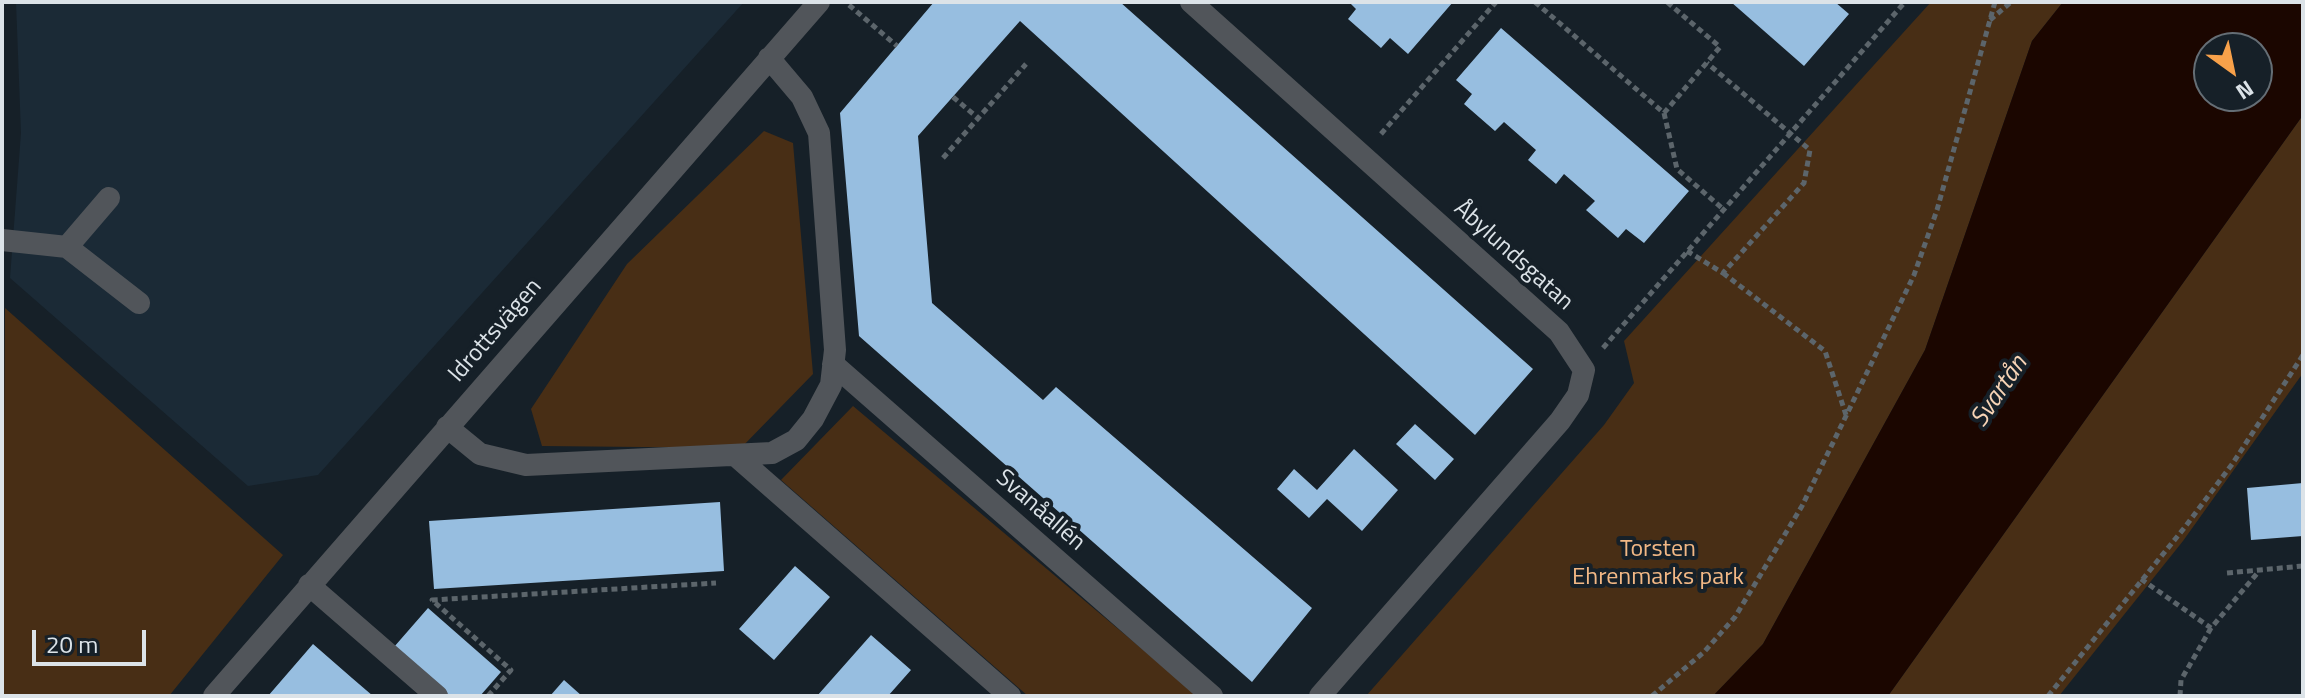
<!DOCTYPE html>
<html>
<head>
<meta charset="utf-8">
<style>
	body { margin:0 }
	#map { position:relative; width:2305px; height:698px; overflow:hidden; background:#162028; font-family:"Titillium Web",sans-serif }
	canvas { display:block }
	.frame { position:absolute; inset:0; border:4px solid #dce3e8; pointer-events:none }
	.north { position:absolute; left:2193px; top:32px; width:80px; height:80px; box-sizing:border-box; background:#162028; border:2px solid #656e75; border-radius:50%; rotate:147deg; font-size:22px; font-weight:700; line-height:32px; text-align:center; color:#dce3e8 }
	.north::after { content:''; display:block; margin:auto; width:28px; height:36px; background:#f8a14a; clip-path:polygon(50% 0,100% 100%,50% 72%,0 100%) }
	.scale { position:absolute; left:32px; top:630px; width:114px; height:36px; box-sizing:border-box; border:4px solid #dce3e8; border-top:0; padding-left:10px; font-size:24px; line-height:28px; white-space:nowrap; color:#dce3e8; -webkit-text-stroke:6px #162028; paint-order:stroke }
</style>
</head>
<body>
<div id="map">
<canvas width="2305" height="698"></canvas>
<div class="frame"></div>
<div class="north">N</div>
<div class="scale">20 m</div>
</div>
<script>
const g = document.querySelector('canvas').getContext('2d');
g.lineJoin = 'round';
function paint(path, color) { g.fillStyle = color; g.fill(path, 'evenodd'); }
const poly = rows => new Path2D(rows.map(r => 'M' + r).join(''));
function trace(path, color, width, dash) { g.strokeStyle = color; g.lineWidth = width; g.lineCap = dash ? 'butt' : 'round'; g.setLineDash(dash || []); g.stroke(path); }
function write(font, color, halo, rows, align = 'center') {
  g.font = font + ' "Titillium Web",sans-serif'; g.lineWidth = 8; g.setLineDash([]); g.textBaseline = 'middle'; g.strokeStyle = halo; g.fillStyle = color; for (const [text, x, y, turn = 0] of rows) {
    g.save(); g.translate(x, y); g.rotate((+turn || 0) * Math.PI / 180); g.textAlign = isNaN(turn) ? turn : align; if (halo) g.strokeText(text, 0, 0); g.fillText(text, 0, 0); g.restore();
  }
}
paint(poly([
	[16,2,744,2,318,475,248,486,10,278,21,133]
]), '#1b2a36');
paint(poly([
	[1931,2,2063,2,2032,41,1925,350,1763,644,1713,696,1366,696,1604,425,1634,383,1624,341],
	[2303,115,2303,373,2183,541,2059,696,1888,696],
	[764,131,793,143,813,374,741,448,542,446,531,409,627,264],
	[5,308,283,555,169,696,2,696],
	[853,406,1198,696,1028,696,781,480]
]), '#482e15');
paint(poly([
	[2063,2,2303,2,2303,115,1888,696,1713,696,1763,644,1925,350,2032,41],
	[2209,48,2257,48,2257,96,2209,96]
]), '#1b0600');
paint(poly([
	[934,2,1120,2,1533,369,1475,435,1020,21,918,136,932,303,1043,400,1056,387,1312,608,1252,682,859,336,840,113],
	[1349,2,1453,2,1408,54,1390,38,1381,48,1348,19,1356,9],
	[1731,2,1835,2,1849,14,1804,66],
	[1501,28,1689,191,1644,243,1626,229,1618,238,1586,210,1595,201,1564,174,1556,184,1528,160,1536,150,1504,122,1495,131,1464,104,1472,94,1456,80],
	[1415,424,1454,459,1435,480,1396,444],
	[1354,449,1398,490,1362,531,1327,499,1309,518,1277,489,1294,469,1317,490],
	[2303,483,2303,536,2251,540,2247,488],
	[720,502,724,571,434,589,429,521],
	[795,566,830,597,774,660,739,629],
	[428,608,501,672,480,696,450,696,394,647],
	[871,635,911,670,888,696,817,696],
	[313,644,352,678,373,696,268,696],
	[564,680,582,696,550,696]
]), '#97bee0');
trace(poly([
	[1535,2,1664,113,1720,47,1667,2],
	[849,5,897,46],
	[1990,20,2011,2],
	[953,97,978,118],
	[1664,113,1677,169,1723,209],
	[1381,134,1496,2],
	[943,158,1026,64],
	[1687,251,1723,273,1804,183,1810,150,1707,63],
	[1723,273,1825,351,1846,415],
	[1603,348,1905,2],
	[2227,573,2303,566],
	[2141,579,2211,628,2260,570],
	[488,696,511,670,432,600,716,583],
	[1652,696,1704,652,1735,617,1802,506,1846,416,1914,275,1937,210,1995,2],
	[2048,696,2185,527,2233,463,2303,355],
	[2180,696,2181,680,2211,628]
]), '#5c656b', 5, [6, 4]);
trace(poly([
	[2,240,67,247,139,303],
	[67,247,109,198]
]), '#51555a', 22);
trace(poly([
	[1191,2,1559,332,1584,370,1578,395,1560,421,1320,696],
	[833,364,1212,696],
	[447,427,480,454,526,465,772,453,796,440,813,419,831,385,835,350,819,133,802,97,769,58],
	[736,456,1010,696],
	[309,585,437,696],
	[214,696,819,2]
]), '#51555a', 22);
write('24px', '#dce3e8', '#162028', [
	["Åbylundsgatan",1513,256,42],
	["Idrottsvägen",496,331,-49],
	["Svanåallén",1040,511,41]
]);
write('24px', '#f2b885', '#162028', [
	["Torsten",1658,550],
	["Ehrenmarks park",1658,578]
]);
write('italic 26px', '#f7d4b6', '#162028', [
	["Svartån",2000,392,-56]
]);
</script>
</body>
</html>
